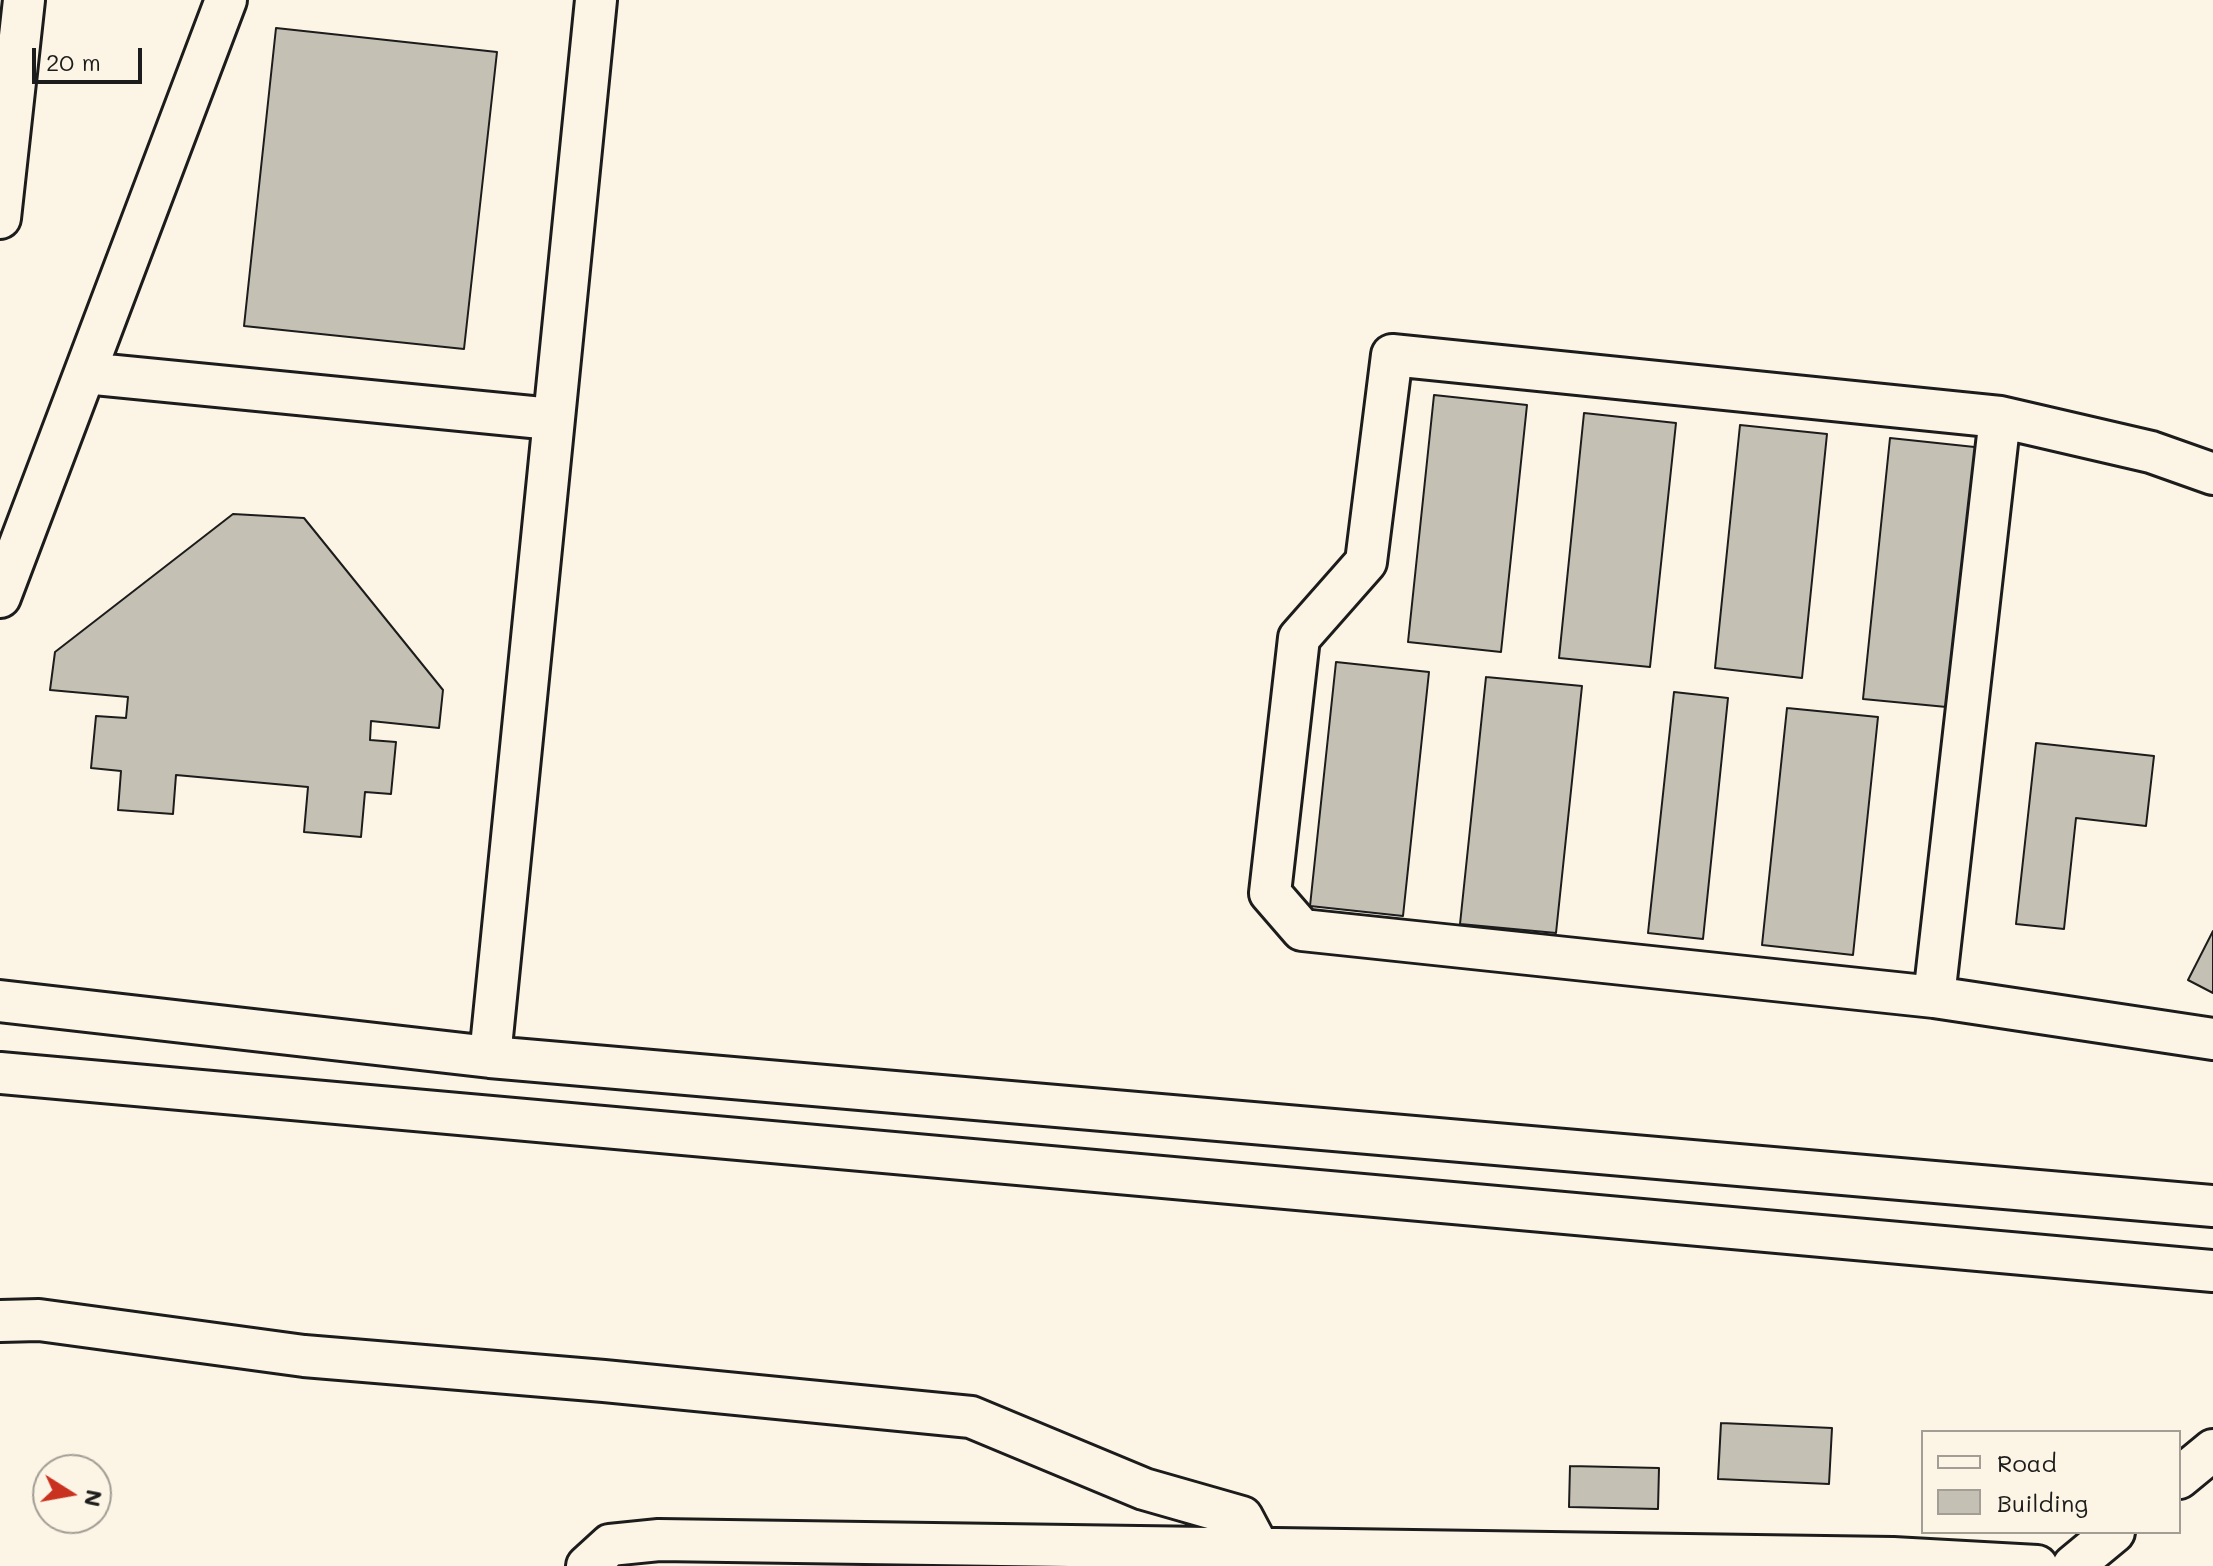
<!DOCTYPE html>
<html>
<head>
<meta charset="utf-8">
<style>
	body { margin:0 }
	#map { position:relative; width:2213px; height:1566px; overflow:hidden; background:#fcf5e5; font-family:Mali,sans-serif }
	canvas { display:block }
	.legend { position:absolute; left:1921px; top:1430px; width:260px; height:104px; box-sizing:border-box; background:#fcf5e5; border:2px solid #a29e95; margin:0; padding:10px 14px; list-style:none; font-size:24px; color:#1c1c1c }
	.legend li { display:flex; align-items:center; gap:16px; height:40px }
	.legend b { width:40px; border:2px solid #a29e95 }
	.north { position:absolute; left:32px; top:1454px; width:80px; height:80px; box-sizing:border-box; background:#fcf5e5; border:2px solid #a29e95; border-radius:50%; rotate:101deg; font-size:22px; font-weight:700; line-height:32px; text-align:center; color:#1c1c1c }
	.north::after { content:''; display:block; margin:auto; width:28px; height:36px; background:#c8321e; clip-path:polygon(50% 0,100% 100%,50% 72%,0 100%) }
	.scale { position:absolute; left:32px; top:48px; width:110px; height:36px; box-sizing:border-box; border:4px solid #1c1c1c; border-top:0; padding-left:10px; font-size:24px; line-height:28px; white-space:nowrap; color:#1c1c1c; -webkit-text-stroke:6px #fcf5e5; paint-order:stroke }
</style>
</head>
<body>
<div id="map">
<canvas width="2213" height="1566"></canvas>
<ul class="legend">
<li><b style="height:10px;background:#fcf5e5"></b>Road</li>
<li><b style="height:22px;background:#c4c0b3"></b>Building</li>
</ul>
<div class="north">N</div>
<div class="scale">20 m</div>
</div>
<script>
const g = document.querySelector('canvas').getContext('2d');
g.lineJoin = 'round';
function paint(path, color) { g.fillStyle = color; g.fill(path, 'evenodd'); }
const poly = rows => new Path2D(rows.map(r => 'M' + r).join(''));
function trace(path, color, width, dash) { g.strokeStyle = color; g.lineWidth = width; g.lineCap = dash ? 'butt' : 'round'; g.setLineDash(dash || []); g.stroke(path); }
const building = poly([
	[276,28,497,52,464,349,244,326,276,28],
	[1434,395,1527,405,1501,652,1408,642,1434,395],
	[1584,413,1676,423,1650,667,1559,658,1584,413],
	[1740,425,1827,434,1802,678,1715,668,1740,425],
	[1890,438,1984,448,1957,708,1863,699,1890,438],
	[233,514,304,518,443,690,439,728,371,721,370,740,396,742,391,794,365,792,361,837,304,832,308,787,176,775,173,814,118,810,121,771,91,768,96,716,126,718,128,697,50,690,55,652,233,514],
	[1336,662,1429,672,1403,916,1310,906,1336,662],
	[1486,677,1582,686,1556,933,1460,924,1486,677],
	[1674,692,1728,698,1703,939,1648,933,1674,692],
	[1787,708,1878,717,1853,955,1762,945,1787,708],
	[2036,743,2154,756,2146,826,2076,818,2064,929,2016,924,2036,743],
	[2213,931,2213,993,2188,980,2213,931],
	[1721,1423,1832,1428,1829,1484,1718,1479,1721,1423],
	[1570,1466,1659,1468,1658,1509,1569,1507,1570,1466]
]);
paint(building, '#c4c0b3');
trace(building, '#1c1c1c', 2);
const minor = poly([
	[0,218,24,0],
	[85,373,552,419],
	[2213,474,2151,452,2000,417,1392,355,1366,562,1299,638,1270,893,1302,930,1934,997,2213,1039],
	[0,597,226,0],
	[1934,997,2000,417],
	[0,1001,490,1057,2213,1206],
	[490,1057,596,0],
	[0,1073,2213,1271],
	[0,1321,39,1320,304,1356,604,1381,971,1417,1144,1489,1242,1517,1259,1549],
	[2179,1478,2213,1450],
	[587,1566,610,1545,659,1540,1893,1558,2037,1566],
	[2073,1566,2114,1532]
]);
trace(minor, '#1c1c1c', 46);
trace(minor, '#fcf5e5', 40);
</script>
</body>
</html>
